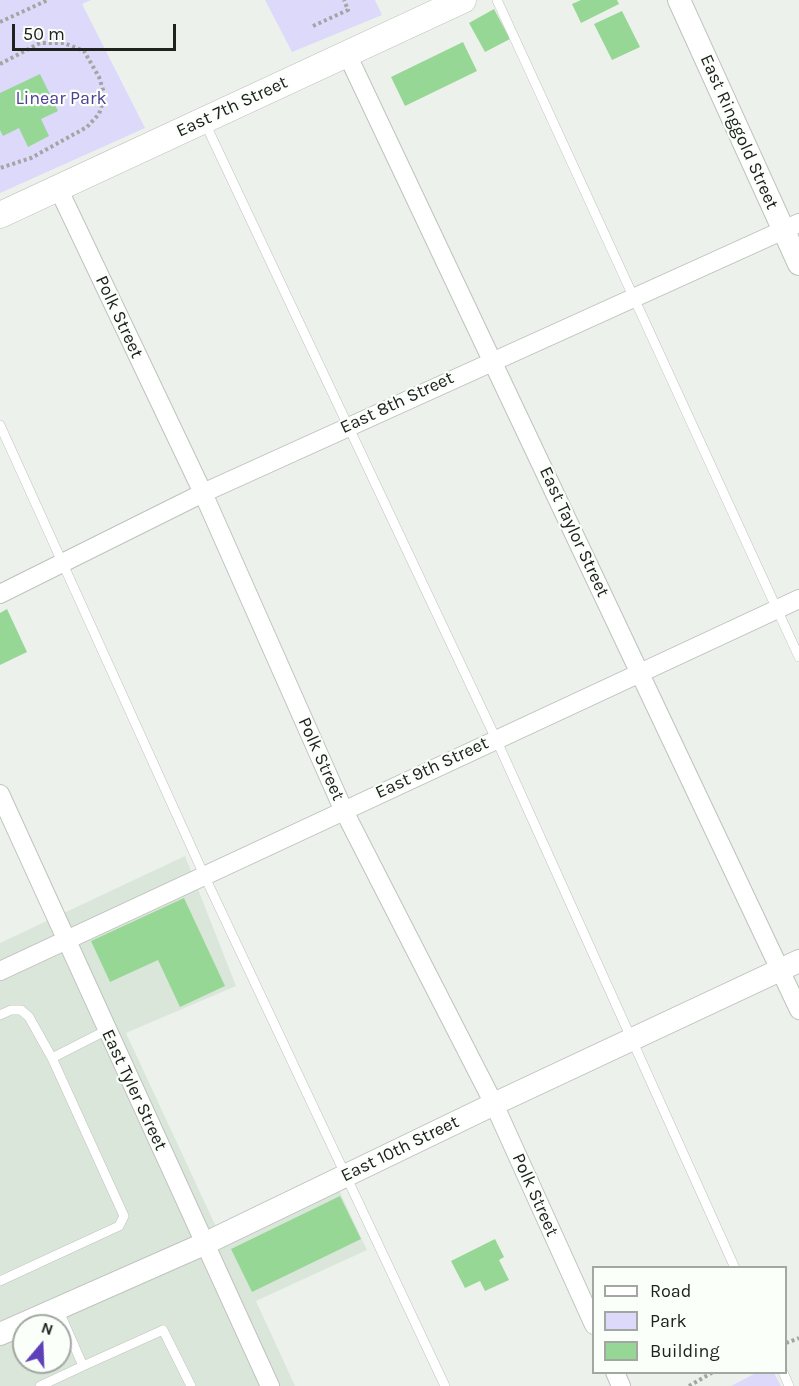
<!DOCTYPE html>
<html>
<head>
<meta charset="utf-8">
<style>
	body { margin:0 }
	#map { position:relative; width:799px; height:1386px; overflow:hidden; background:#ecf1ec; font-family:Karla,sans-serif }
	canvas { display:block }
	.legend { position:absolute; left:592px; top:1266px; width:195px; height:108px; box-sizing:border-box; background:#fafff9; border:2px solid #a3a7a2; margin:0; padding:8px 10px; list-style:none; font-size:18px; color:#202220 }
	.legend li { display:flex; align-items:center; gap:12px; height:30px }
	.legend b { width:30px; border:2px solid #a3a7a2 }
	.north { position:absolute; left:12px; top:1314px; width:60px; height:60px; box-sizing:border-box; background:#fafff9; border:2px solid #a3a7a2; border-radius:50%; rotate:19deg; font-size:16px; font-weight:700; line-height:24px; text-align:center; color:#202220 }
	.north::after { content:''; display:block; margin:auto; width:21px; height:27px; background:#5e41b9; clip-path:polygon(50% 0,100% 100%,50% 72%,0 100%) }
	.scale { position:absolute; left:12px; top:24px; width:164px; height:27px; box-sizing:border-box; border:3px solid #202220; border-top:0; padding-left:8px; font-size:18px; line-height:21px; white-space:nowrap; color:#202220; -webkit-text-stroke:4px #fafff9; paint-order:stroke }
</style>
</head>
<body>
<div id="map">
<canvas width="799" height="1386"></canvas>
<ul class="legend">
<li><b style="height:8px;background:#fff"></b>Road</li>
<li><b style="height:16px;background:#dcd9fb"></b>Park</li>
<li><b style="height:16px;background:#97d795"></b>Building</li>
</ul>
<div class="north">N</div>
<div class="scale">50 m</div>
</div>
<script>
const g = document.querySelector('canvas').getContext('2d');
g.lineJoin = 'round';
function paint(path, color) { g.fillStyle = color; g.fill(path, 'evenodd'); }
const poly = rows => new Path2D(rows.map(r => 'M' + r).join(''));
function trace(path, color, width, dash) { g.strokeStyle = color; g.lineWidth = width; g.lineCap = dash ? 'butt' : 'round'; g.setLineDash(dash || []); g.stroke(path); }
function write(font, color, halo, rows, align = 'center') {
  g.font = font + ' Karla,sans-serif'; g.lineWidth = 4.5; g.setLineDash([]); g.textBaseline = 'middle'; g.strokeStyle = halo; g.fillStyle = color; for (const [text, x, y, turn = 0] of rows) {
    g.save(); g.translate(x, y); g.rotate((+turn || 0) * Math.PI / 180); g.textAlign = isNaN(turn) ? turn : align; if (halo) g.strokeText(text, 0, 0); g.fillText(text, 0, 0); g.restore();
  }
}
paint(poly([
	[185,856,236,986,126,1033,224,1244,339,1190,367,1250,256,1301,295,1386,0,1386,0,943],
	[24,1326,60,1326,60,1362,24,1362]
]), '#dbe6db');
paint(poly([
	[0,0,91,0,82,4,145,128,0,193],
	[265,0,375,0,382,15,292,52],
	[758,1372,774,1373,781,1386,731,1386]
]), '#dcd9fb');
paint(poly([
	[581,0,617,0,619,4,581,23,572,4],
	[494,9,510,39,485,52,469,23],
	[622,11,640,47,612,60,594,24],
	[463,42,477,71,405,106,391,77],
	[40,74,58,111,41,119,49,136,28,147,19,128,3,136,0,130,0,93],
	[7,609,27,652,0,665,0,613],
	[184,898,225,986,180,1007,158,960,110,982,91,941],
	[340,1196,361,1239,252,1292,231,1249],
	[495,1239,504,1257,499,1260,509,1280,485,1291,480,1281,465,1288,451,1261]
]), '#97d795');
const service = poly([
	[497,0,799,657],
	[204,121,496,739,735,1268],
	[0,425,204,875,445,1386],
	[0,1015,11,1010,21,1010,29,1017,52,1058,124,1216,119,1226,0,1281],
	[52,1058,107,1030],
	[58,1309,83,1366,163,1330,191,1386],
	[783,1372,789,1386],
	[40,1386,83,1366]
]);
const minor = poly([
	[347,54,799,1010],
	[58,188,203,493,343,809,494,1104,594,1325],
	[0,594,203,493,799,223],
	[0,794,270,1386],
	[0,971,799,599],
	[615,1372,621,1386]
]);
const tertiary = poly([
	[679,0,799,264],
	[0,1334,204,1244,494,1104,799,961]
]);
const secondary = poly([
	[0,215,463,0]
]);
trace(service, '#bec3be', 10);
trace(minor, '#bec3be', 20);
trace(tertiary, '#bec3be', 24);
trace(secondary, '#bec3be', 27);
trace(poly([
	[0,22,48,0],
	[313,26,348,10,344,0],
	[0,64,40,43,64,43,84,51,99,77,105,96,99,114,87,127,31,158,0,168],
	[786,1343,799,1338],
	[689,1386,713,1372]
]), '#a2a6a2', 4, [3, 3]);
trace(service, '#fff', 9);
trace(minor, '#fff', 18);
trace(tertiary, '#fff', 22);
trace(secondary, '#fff', 26);
write('18px', '#513e98', '#fafff9', [
	["Linear Park",61,99]
]);
write('18px', '#202220', '#fafff9', [
	["East 7th Street",232,107,-25],
	["East Ringgold Street",739,132,66],
	["Polk Street",119,317,65],
	["East 8th Street",397,403,-25],
	["East Taylor Street",574,532,65],
	["Polk Street",321,759,66],
	["East 9th Street",432,768,-25],
	["East Tyler Street",134,1090,65],
	["East 10th Street",400,1149,-26],
	["Polk Street",535,1195,66]
]);
</script>
</body>
</html>
